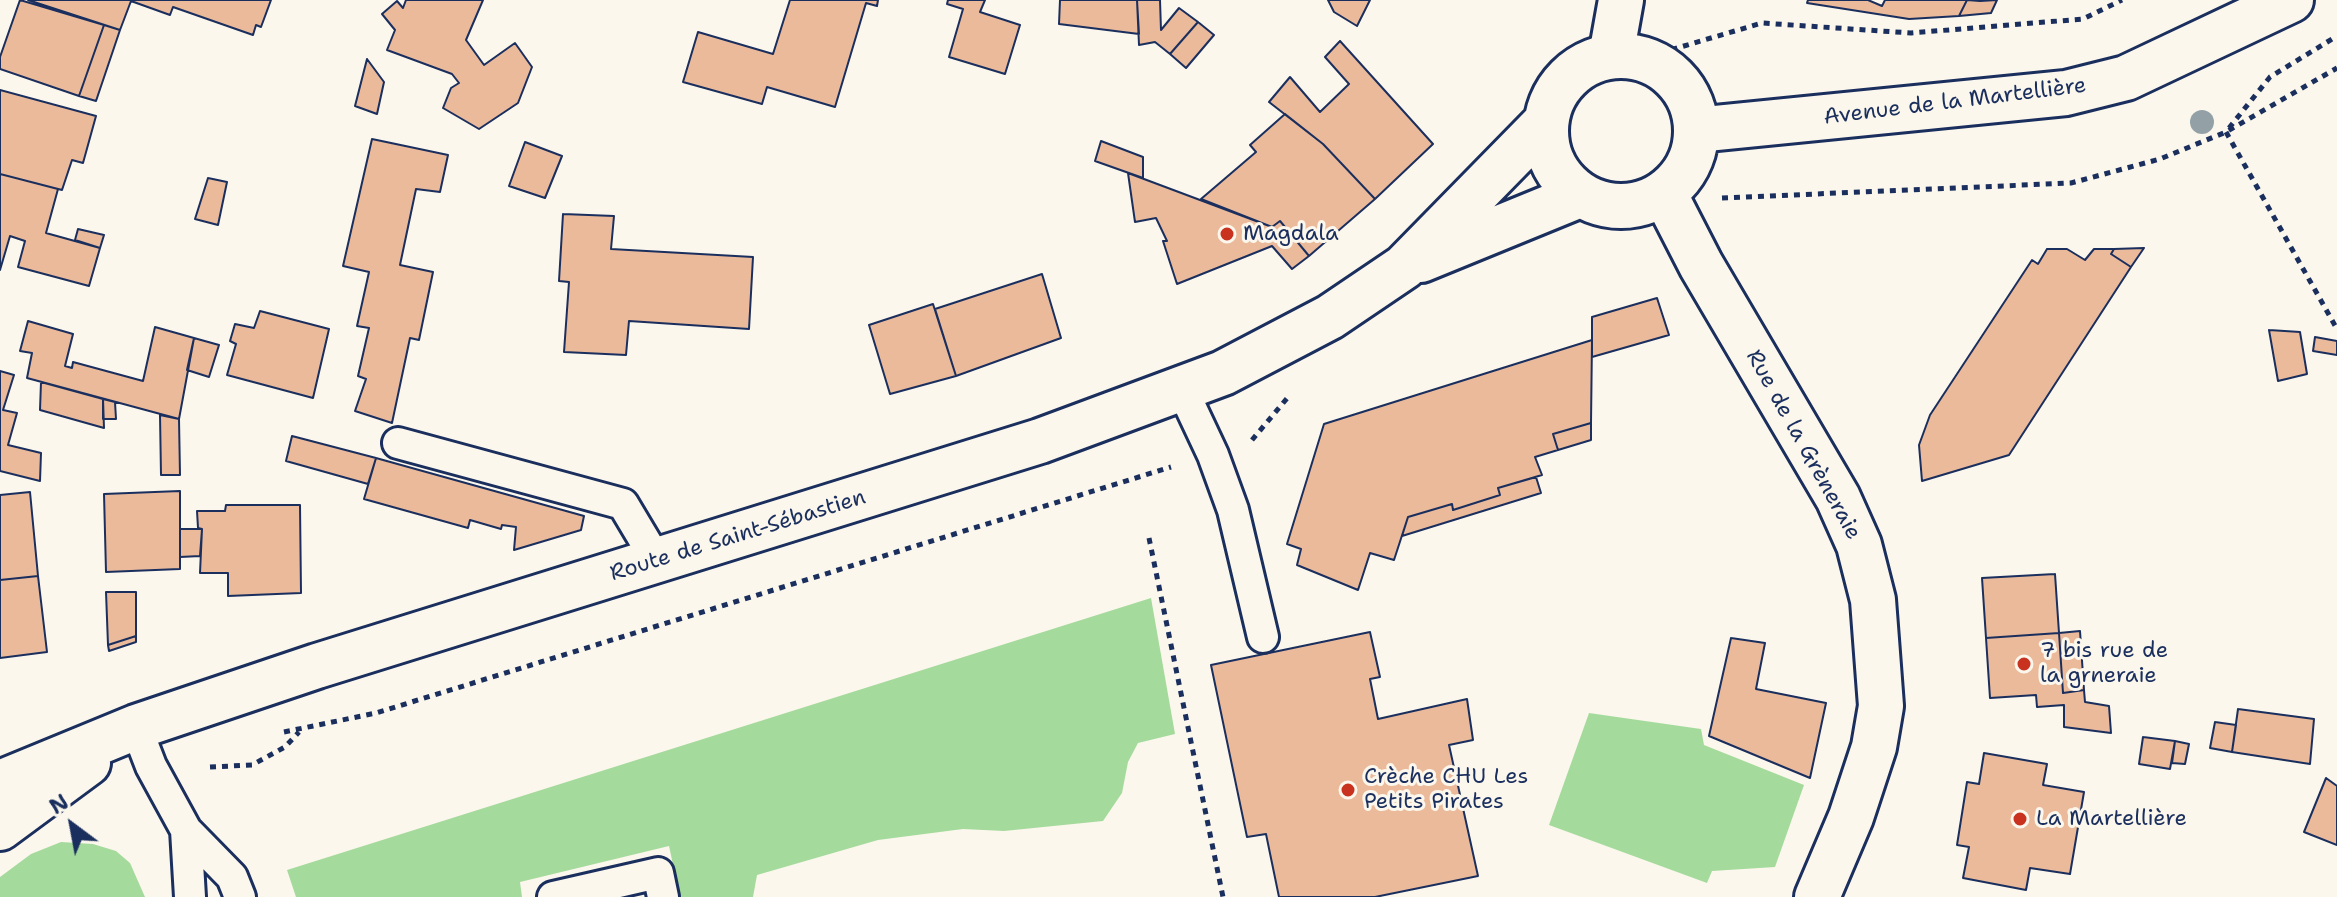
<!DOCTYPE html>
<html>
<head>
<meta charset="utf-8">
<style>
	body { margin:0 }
	#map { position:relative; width:2337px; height:897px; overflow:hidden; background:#fbf7ec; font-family:"Shantell Sans",sans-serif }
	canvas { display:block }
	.north { position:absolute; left:32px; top:785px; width:80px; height:80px; -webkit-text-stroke:6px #fbf7ec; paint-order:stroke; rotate:328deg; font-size:22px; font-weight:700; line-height:32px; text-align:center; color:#1b2f5e }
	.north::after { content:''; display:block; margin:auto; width:28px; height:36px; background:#1b2f5e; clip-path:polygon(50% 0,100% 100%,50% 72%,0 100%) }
</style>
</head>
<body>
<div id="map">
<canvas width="2337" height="897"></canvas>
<div class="north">N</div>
</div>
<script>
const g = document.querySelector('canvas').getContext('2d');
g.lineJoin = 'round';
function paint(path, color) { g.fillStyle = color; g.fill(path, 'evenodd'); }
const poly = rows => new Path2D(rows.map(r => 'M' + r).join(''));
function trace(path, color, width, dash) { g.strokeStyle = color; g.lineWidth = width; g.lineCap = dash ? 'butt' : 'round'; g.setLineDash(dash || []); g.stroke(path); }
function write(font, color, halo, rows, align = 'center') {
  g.font = font + ' "Shantell Sans",sans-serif'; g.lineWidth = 6; g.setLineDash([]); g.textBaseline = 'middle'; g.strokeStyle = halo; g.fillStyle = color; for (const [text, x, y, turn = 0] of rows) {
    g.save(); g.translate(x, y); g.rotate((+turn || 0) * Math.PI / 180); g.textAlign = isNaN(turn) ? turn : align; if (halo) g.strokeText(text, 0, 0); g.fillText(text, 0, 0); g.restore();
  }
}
paint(poly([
	[1151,598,1175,734,1138,743,1128,762,1122,793,1103,821,1004,831,963,829,878,840,757,875,753,897,680,897,669,846,520,882,522,897,296,897,287,870],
	[1589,713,1701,729,1704,745,1804,785,1775,867,1712,871,1707,883,1549,825],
	[61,842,93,844,116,851,130,863,145,897,0,897,0,877,31,854]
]), '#a5da9d');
const building = poly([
	[20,0,104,25,79,96,0,69,0,57,20,0],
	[28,0,271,0,261,27,256,25,253,35,173,7,170,15,131,1,120,30,28,0],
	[406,0,483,0,466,40,484,65,515,43,532,67,518,103,479,129,443,108,451,88,459,83,452,74,387,50,395,30,382,14,397,1,403,8,406,0],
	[790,0,878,0,877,6,866,3,835,107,767,87,762,104,683,82,698,32,773,54,790,0],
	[948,0,985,0,980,12,1020,25,1005,74,949,57,963,9,947,4,948,0],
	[1060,0,1137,0,1139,34,1059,24,1060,0],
	[1137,0,1160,0,1161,30,1179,8,1198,22,1170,54,1155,42,1139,45,1137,0],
	[1328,0,1370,0,1357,26,1334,12,1328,0],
	[1808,0,1868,0,1882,6,1885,0,1967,0,1959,16,1909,19,1807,3,1808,0],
	[1967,0,1980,1,1997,0,1991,13,1959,16,1967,0],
	[1198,22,1214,35,1186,68,1170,54,1198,22],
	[104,25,120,30,96,101,79,96,104,25],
	[1340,41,1433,144,1375,199,1323,144,1269,102,1290,77,1320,112,1349,84,1325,57,1340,41],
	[367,59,384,82,377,114,355,106,367,59],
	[0,90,96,116,83,163,72,160,62,190,0,174,0,90],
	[1285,114,1323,144,1375,199,1309,256,1280,221,1272,227,1201,199,1256,152,1250,145,1285,114],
	[372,139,448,155,440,192,416,189,400,265,433,272,419,340,410,338,392,423,355,411,366,379,358,376,369,328,357,326,369,272,343,266,372,139],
	[1101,141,1143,157,1143,178,1095,161,1101,141],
	[525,142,562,156,545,198,509,186,525,142],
	[1128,173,1272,227,1280,221,1309,256,1292,269,1272,246,1177,284,1163,241,1167,241,1156,218,1135,222,1128,173],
	[0,174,58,189,46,233,100,248,89,286,18,267,25,241,10,236,0,270,0,174],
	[208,178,227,182,218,225,195,219,208,178],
	[563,214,614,216,611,249,753,257,749,329,629,321,626,355,564,352,569,282,559,281,563,214],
	[78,229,104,235,100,248,75,240,78,229],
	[2144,248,2131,267,2111,254,2114,249,2144,248],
	[2047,249,2067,249,2085,260,2094,249,2114,249,2111,254,2131,267,2009,455,1922,481,1919,445,1930,415,2032,260,2038,264,2047,249],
	[1042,274,1061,338,956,376,935,309,1042,274],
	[1657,298,1669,335,1592,357,1592,317,1657,298],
	[933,304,956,376,890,394,869,325,933,304],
	[260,311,329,329,313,398,227,375,236,344,230,341,235,324,254,328,260,311],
	[28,321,73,334,65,366,72,368,73,362,143,381,155,327,194,338,179,419,27,378,32,353,20,351,28,321],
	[2269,330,2300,332,2307,374,2278,381,2269,330],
	[2315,337,2337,341,2337,355,2313,351,2315,337],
	[194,338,219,345,209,377,187,370,194,338],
	[1592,340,1591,423,1553,434,1558,450,1535,457,1542,475,1498,488,1500,495,1453,510,1452,504,1408,517,1394,560,1370,553,1358,590,1297,565,1301,549,1287,544,1324,424,1592,340],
	[0,371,14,375,3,410,17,413,8,445,41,453,40,481,0,471,0,371],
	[41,382,103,399,104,428,40,410,41,382],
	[103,399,115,402,116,419,103,419,103,399],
	[160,415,179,419,180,475,161,475,160,415],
	[1591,423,1591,440,1558,450,1553,434,1591,423],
	[292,436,376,458,368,484,286,461,292,436],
	[376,458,584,516,581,530,514,550,516,527,502,525,501,529,470,520,468,528,364,499,376,458],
	[1536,477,1541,493,1402,536,1408,517,1452,504,1453,510,1500,495,1498,488,1536,477],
	[180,491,180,569,106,572,104,494,180,491],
	[30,492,38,576,0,580,0,495,30,492],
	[226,505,300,505,301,593,228,596,228,573,200,573,202,529,198,528,197,511,225,511,226,505],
	[180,529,202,529,200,556,180,557,180,529],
	[2055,574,2059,633,1986,638,1982,578,2055,574],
	[38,576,47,652,0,658,0,580,38,576],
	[106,592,136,592,136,636,108,645,106,592],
	[2080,631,2084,690,2063,693,2059,633,2080,631],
	[1370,632,1380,677,1370,679,1378,719,1467,699,1473,740,1449,745,1478,876,1375,897,1279,897,1266,834,1247,837,1211,665,1370,632],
	[2059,633,2063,693,2084,690,2085,702,2109,706,2111,733,2064,727,2064,705,2037,707,2036,695,1990,698,1986,638,2059,633],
	[136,636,136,642,109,651,108,645,136,636],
	[1731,638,1765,643,1756,689,1826,703,1810,778,1709,736,1731,638],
	[2238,709,2314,719,2310,764,2232,752,2238,709],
	[2215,722,2236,725,2232,752,2210,748,2215,722],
	[2143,737,2175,741,2170,769,2139,764,2143,737],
	[2175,741,2189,744,2185,764,2172,763,2175,741],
	[1984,753,2047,764,2043,785,2084,792,2070,874,2030,868,2026,890,1963,878,1969,847,1957,845,1967,782,1979,784,1984,753],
	[2326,778,2337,786,2337,845,2304,832,2326,778]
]);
paint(building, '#eaba9b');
trace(building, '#1b2f5e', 2);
const service = poly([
	[1182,389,1213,455,1233,510,1263,637],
	[398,443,623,504,657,561],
	[136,727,151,766,186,830,190,897],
	[186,830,232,877,240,897],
	[553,897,658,873,663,897]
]);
const minor = poly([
	[1611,56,1621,0],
	[1664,193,1701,265,1838,498,1859,545,1873,600,1881,706,1874,747,1851,817,1817,897]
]);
const tertiary = poly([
	'1546 131a75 75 0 1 1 150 0a75 75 0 1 1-150 0Z',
	[1696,130,2066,93,2126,78,2291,0],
	[1421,260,1580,195],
	[0,783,136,727,317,666,1040,441,1223,373,1330,317,1404,267,1546,122],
	[0,828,88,763]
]);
trace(service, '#1b2f5e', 36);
trace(minor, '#1b2f5e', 50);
trace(tertiary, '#1b2f5e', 50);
trace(poly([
	[1660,53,1762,23,1911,33,2083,19,2122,0],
	[2229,128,2270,77,2337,36],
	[2226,132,2337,329],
	[1722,198,2071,183,2160,159,2226,132,2337,68],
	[1252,440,1289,396],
	[1149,538,1223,897],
	[284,732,376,713,1171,467],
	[210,767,252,765,285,747,299,732]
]), '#1b2f5e', 5, [6, 6]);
trace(service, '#fbf7ec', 30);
trace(minor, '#fbf7ec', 44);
trace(tertiary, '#fbf7ec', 44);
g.fillStyle = '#93a1a7';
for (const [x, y] of [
	[2202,122]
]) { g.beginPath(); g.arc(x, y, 12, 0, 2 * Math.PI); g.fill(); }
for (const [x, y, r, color] of [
	[1227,234,8,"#c8321e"],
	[2024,664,8,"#c8321e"],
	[1348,790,8,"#c8321e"],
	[2020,819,8,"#c8321e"]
]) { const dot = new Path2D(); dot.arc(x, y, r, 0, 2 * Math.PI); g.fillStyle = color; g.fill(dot); trace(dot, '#fbf7ec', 3); }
write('22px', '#1b2f5e', '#fbf7ec', [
	["Avenue de la Martellière",1955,102,-7],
	["Rue de la Grèneraie",1803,445,61],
	["Route de Saint-Sébastien",738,536,-17]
]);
write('22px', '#1b2f5e', '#fbf7ec', [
	["Magdala",1243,234],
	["7 bis rue de",2040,651],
	["la grneraie",2040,676],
	["Crèche CHU Les",1364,777],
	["Petits Pirates",1364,802],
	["La Martellière",2036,819]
], 'left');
</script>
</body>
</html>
